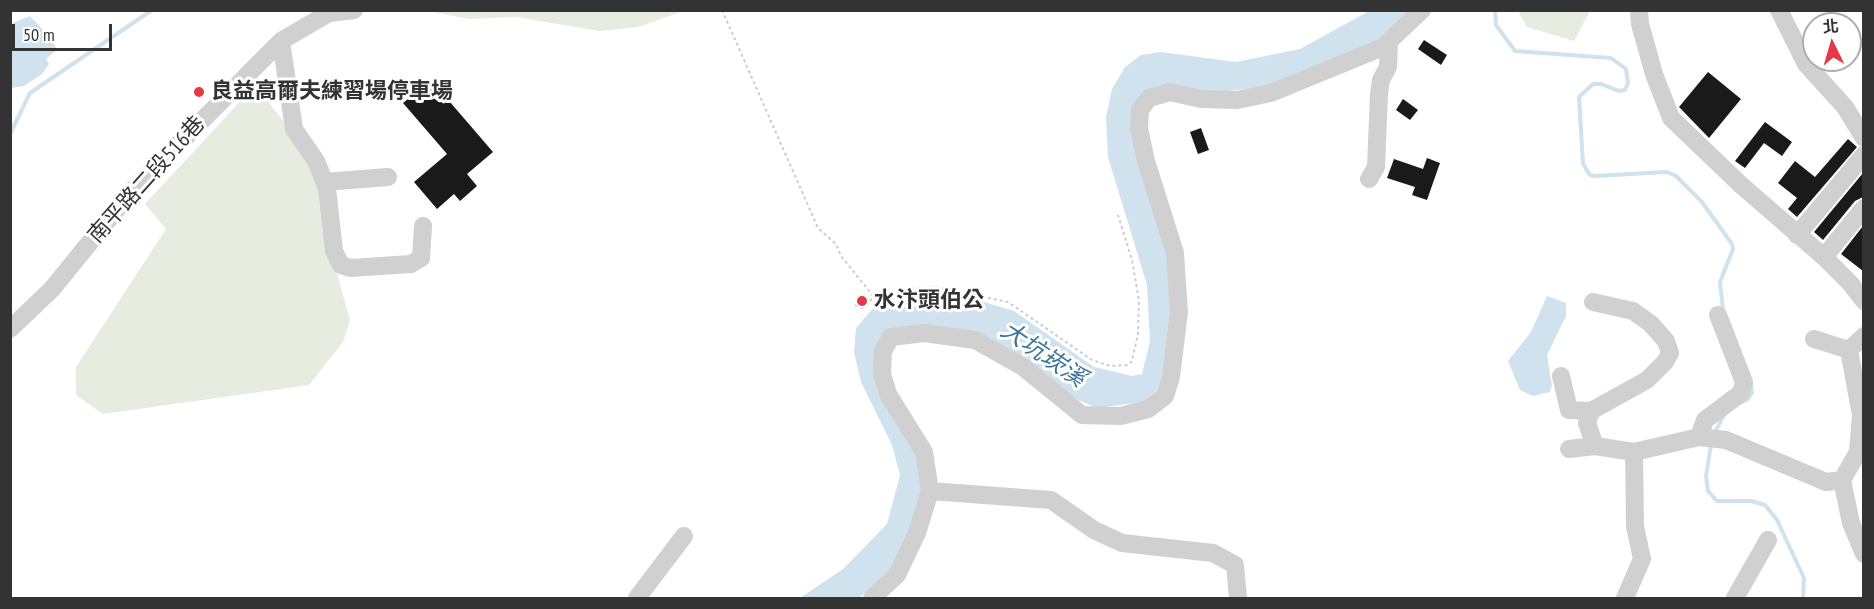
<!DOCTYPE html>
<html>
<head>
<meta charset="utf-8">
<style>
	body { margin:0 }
	#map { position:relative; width:1874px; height:609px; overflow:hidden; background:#fff; font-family:"PT Sans Narrow","Noto Sans TC",sans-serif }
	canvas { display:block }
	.frame { position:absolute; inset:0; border:12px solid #333; pointer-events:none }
	.north { position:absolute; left:1802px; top:12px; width:60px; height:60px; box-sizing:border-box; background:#fff; border:2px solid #adadad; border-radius:50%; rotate:355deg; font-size:16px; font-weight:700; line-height:24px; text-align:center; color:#333 }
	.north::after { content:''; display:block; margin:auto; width:21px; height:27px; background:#e63946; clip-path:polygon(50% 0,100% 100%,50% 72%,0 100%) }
	.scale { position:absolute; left:12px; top:24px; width:100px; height:27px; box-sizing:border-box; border:3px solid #333; border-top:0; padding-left:8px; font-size:18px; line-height:21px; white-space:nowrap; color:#333; -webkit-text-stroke:4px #fff; paint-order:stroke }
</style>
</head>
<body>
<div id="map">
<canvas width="1874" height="609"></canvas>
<div class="frame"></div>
<div class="north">北</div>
<div class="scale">50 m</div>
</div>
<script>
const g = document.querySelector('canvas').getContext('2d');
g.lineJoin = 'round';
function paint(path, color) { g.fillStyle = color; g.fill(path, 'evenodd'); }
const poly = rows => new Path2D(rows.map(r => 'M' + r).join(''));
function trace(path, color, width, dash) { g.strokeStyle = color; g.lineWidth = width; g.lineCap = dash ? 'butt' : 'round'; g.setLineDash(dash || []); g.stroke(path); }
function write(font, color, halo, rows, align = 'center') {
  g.font = font + ' "PT Sans Narrow","Noto Sans TC",sans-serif'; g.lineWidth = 6; g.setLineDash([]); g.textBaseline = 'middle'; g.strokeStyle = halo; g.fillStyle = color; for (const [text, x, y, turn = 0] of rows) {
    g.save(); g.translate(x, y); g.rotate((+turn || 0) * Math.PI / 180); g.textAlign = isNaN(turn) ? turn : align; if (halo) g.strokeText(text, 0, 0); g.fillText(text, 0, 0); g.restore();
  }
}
paint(poly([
	[428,11,684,11,638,27,600,31,516,17,469,19],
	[1518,11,1518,10,1590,11,1574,41,1527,27],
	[258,89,284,122,315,172,326,234,350,320,343,342,309,385,103,414,76,395,76,367,166,229,145,204,249,92]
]), '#e6ecdf');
paint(poly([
	[1369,11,1413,11,1381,40,1265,87,1209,93,1176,85,1161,85,1145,91,1134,115,1168,249,1172,308,1170,348,1158,389,1143,402,1097,408,1069,396,1031,364,900,328,876,357,918,454,924,482,912,530,891,571,859,598,800,598,843,569,887,524,900,475,892,445,861,382,854,352,856,328,875,306,930,295,981,301,1014,311,1094,367,1132,376,1142,374,1150,341,1147,285,1108,157,1106,117,1112,89,1125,67,1141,55,1161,52,1236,62,1300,49],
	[30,16,50,37,57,50,46,59,49,64,42,74,24,86,11,88,11,24],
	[1547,296,1566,303,1566,316,1547,355,1552,385,1550,392,1533,396,1520,390,1508,361,1531,332]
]), '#cfe2ee');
trace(poly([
	[1495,10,1496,25,1515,51,1611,58,1626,69,1628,83,1625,90,1619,91,1601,84,1593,84,1579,97,1583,164,1590,175,1595,176,1667,172,1676,176,1702,202,1732,244,1733,249,1720,282,1723,310],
	[10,134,30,93,152,10],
	[1742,402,1748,399,1752,393,1751,384],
	[1714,434,1724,415],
	[1711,445,1706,476,1708,491,1717,501,1751,501,1765,505,1777,520,1804,578,1803,598]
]), '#cfe2ee', 4);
paint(poly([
	[1424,40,1447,55,1441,65,1418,49],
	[1708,72,1741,99,1709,138,1679,107],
	[431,80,493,152,467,174,477,186,460,201,454,194,437,209,414,182,447,154,403,103],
	[1403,99,1418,110,1410,120,1396,110],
	[1765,122,1792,142,1782,156,1764,143,1745,168,1735,161],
	[1201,128,1209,150,1198,154,1190,132],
	[1848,139,1857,147,1797,217,1788,209,1797,198,1778,183,1795,161,1815,177],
	[1427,158,1440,163,1427,200,1412,195,1415,187,1387,178,1394,159,1423,169],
	[1863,173,1863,197,1855,201,1823,240,1814,232],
	[1863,226,1863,271,1841,254]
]), '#1a1a1a');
trace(poly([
	[722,10,818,228,836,244,841,256,874,297,913,288,936,287,1008,302,1092,360,1110,366,1128,365,1132,361,1138,334,1139,301,1132,260,1117,212],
	[855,305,862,308,874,297]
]), '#cdcdcd', 2, [3, 3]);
trace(poly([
	[1639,10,1640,24,1654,74,1671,118,1741,185,1824,257,1850,283,1864,301],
	[1779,10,1806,64,1845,107,1864,138],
	[281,41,294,129,316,161,327,188,334,251,341,265,350,268,411,264,421,258,423,226],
	[1369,179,1376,167,1379,94,1381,80,1388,67,1389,42],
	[324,182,388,177],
	[1797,235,1864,155],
	[1824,257,1864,208],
	[1593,302,1633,311,1651,324,1666,341,1670,353,1665,362,1647,380,1591,411,1587,423,1595,446,1634,452,1699,437,1726,440,1826,482,1842,480,1858,452,1861,415,1849,350,1864,336],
	[10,329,52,289,130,193,281,41,329,13,354,10],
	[1814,339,1849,350],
	[1561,376,1569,410,1591,411],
	[1699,437,1705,420,1741,393,1744,382,1718,315],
	[1569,449,1595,446],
	[1842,480,1851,523,1864,554],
	[930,491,1051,500,1094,530,1122,543,1213,553,1235,565,1238,598],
	[637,598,684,536],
	[872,598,897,575,917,533,930,491,924,452,888,394,882,374,883,351,891,337,924,333,975,340,1023,367,1082,415,1121,416,1148,409,1165,396,1171,377,1179,312,1175,253,1146,161,1139,128,1140,110,1149,98,1170,92,1201,99,1237,100,1271,93,1383,47,1422,10],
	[1625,598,1642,559,1635,526,1634,452],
	[1735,598,1768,540]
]), '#d0d0d0', 18);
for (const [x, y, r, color] of [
	[199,92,6,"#e63946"],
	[862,301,6,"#e63946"]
]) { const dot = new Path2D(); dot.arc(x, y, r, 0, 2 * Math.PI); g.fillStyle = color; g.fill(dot); trace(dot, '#fff', 2); }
write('bold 22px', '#333', '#fff', [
	["良益高爾夫練習場停車場",211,92],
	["水汴頭伯公",874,301]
], 'left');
write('22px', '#333', '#fff', [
	["南平路二段516巷",147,180,-48]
]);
write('italic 24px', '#3f7597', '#fff', [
	["大坑崁溪",1043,355,34]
]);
</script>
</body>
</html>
